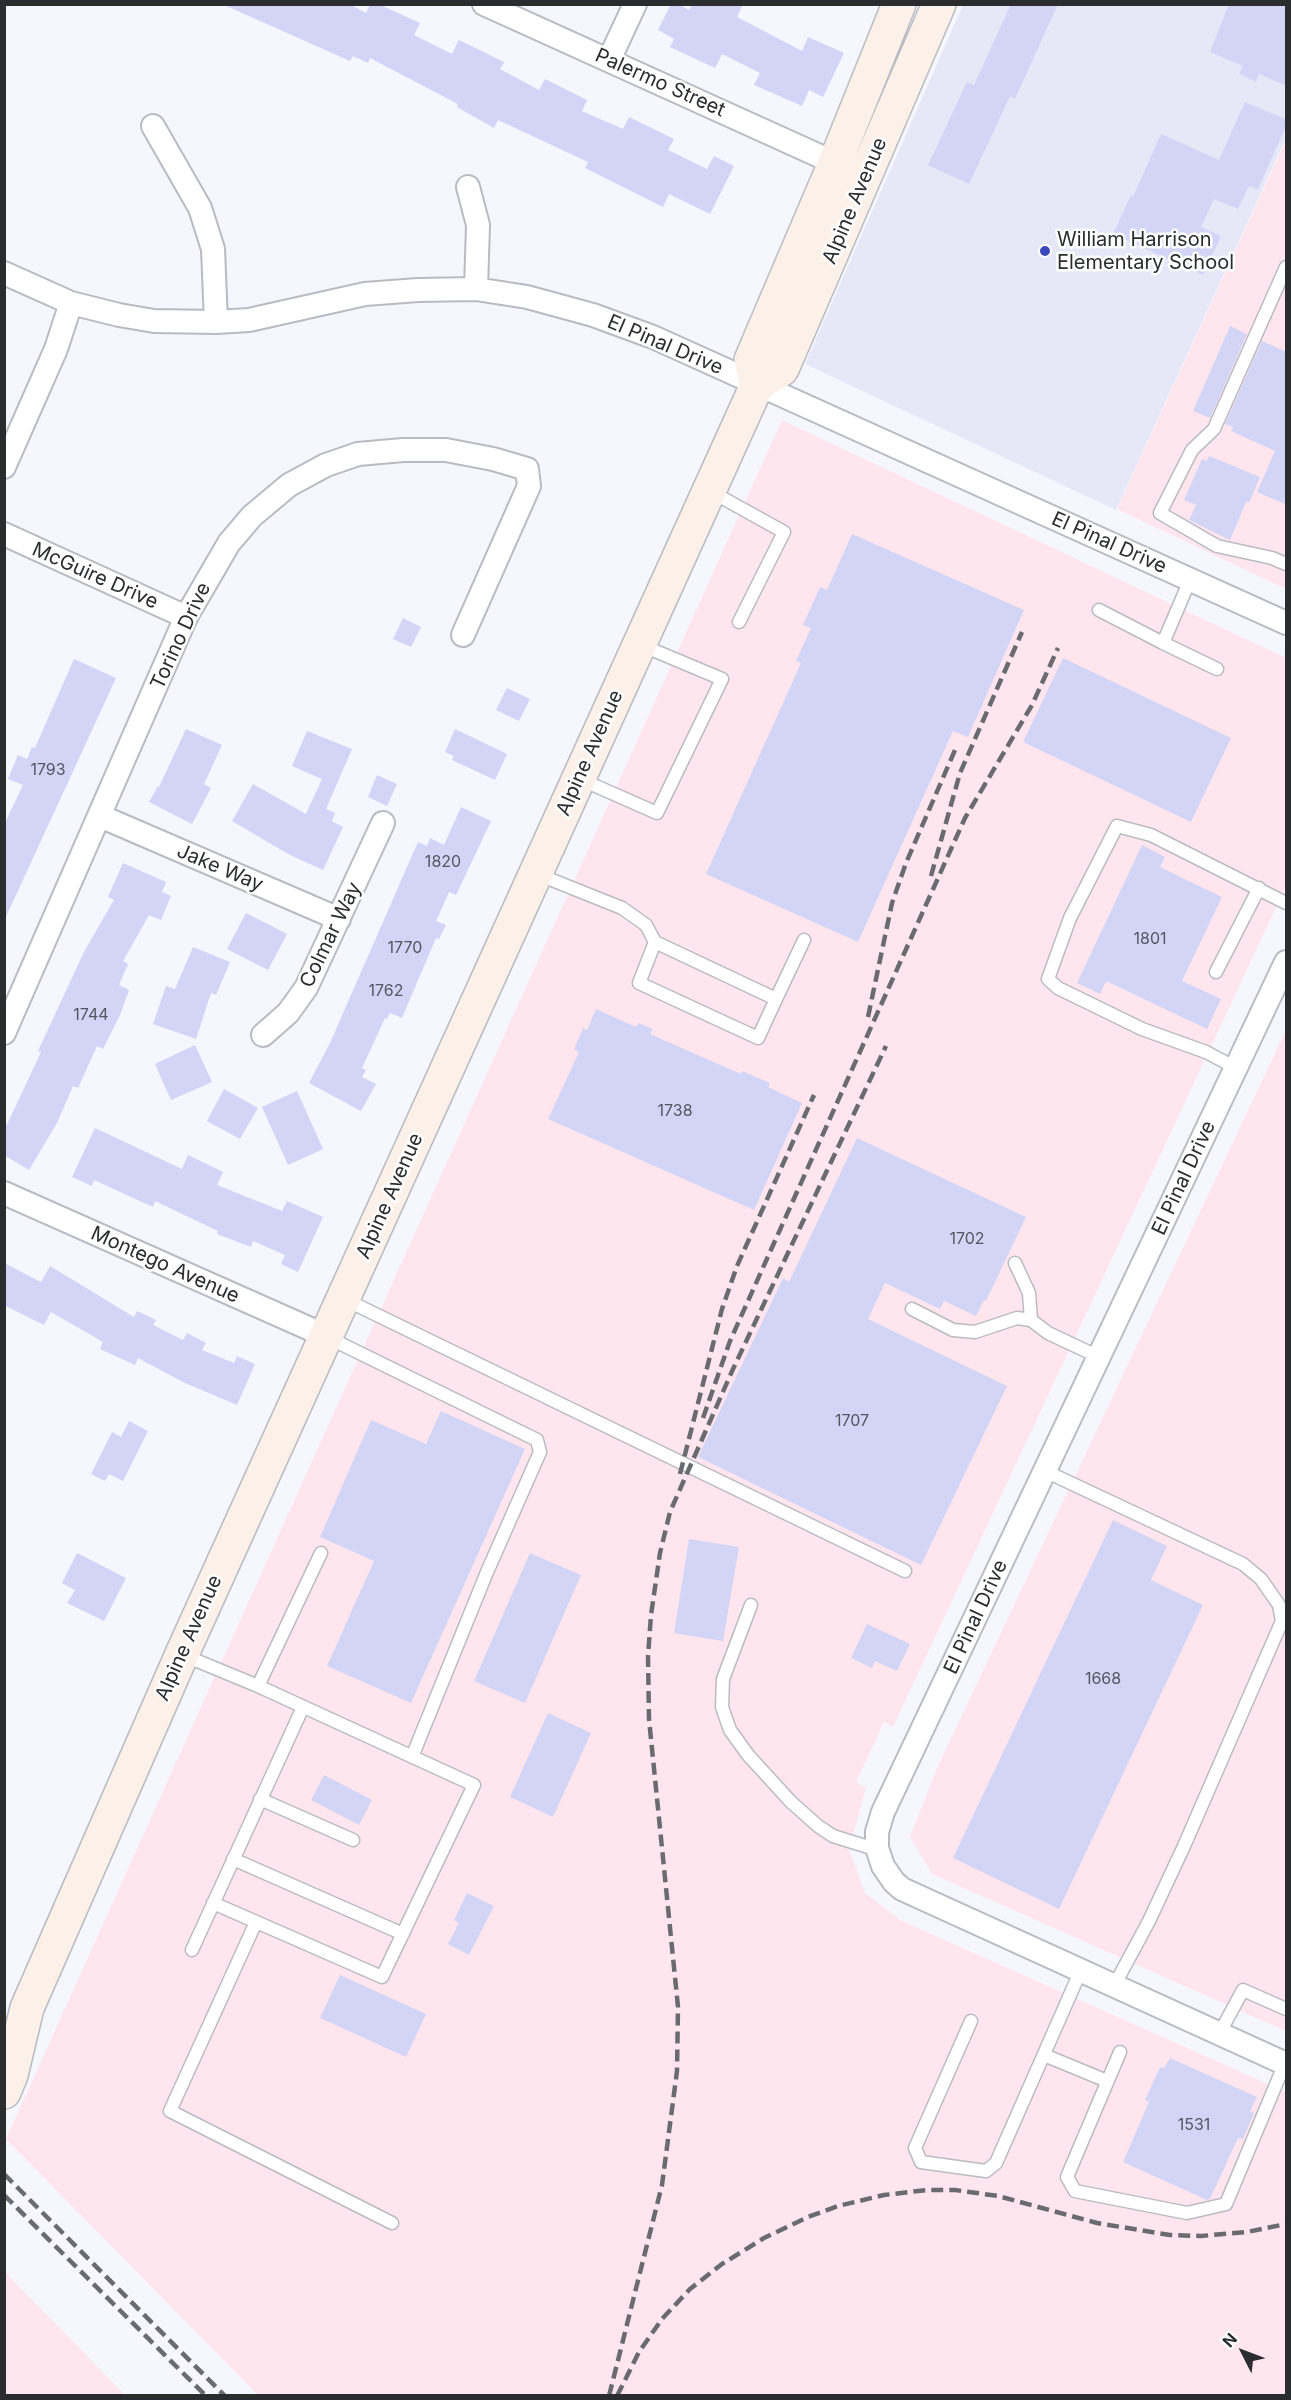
<!DOCTYPE html>
<html>
<head>
<meta charset="utf-8">
<style>
	body { margin:0 }
	#map { position:relative; width:1291px; height:2400px; overflow:hidden; background:#f5f6fe; font-family:Inter,sans-serif }
	canvas { display:block }
	.frame { position:absolute; inset:0; border:6px solid #2b2c2e; pointer-events:none }
	.north { position:absolute; left:1213px; top:2322px; width:60px; height:60px; -webkit-text-stroke:4px #fff; paint-order:stroke; rotate:312deg; font-size:16px; font-weight:700; line-height:24px; text-align:center; color:#2b2c2e }
	.north::after { content:''; display:block; margin:auto; width:21px; height:27px; background:#2b2c2e; clip-path:polygon(50% 0,100% 100%,50% 72%,0 100%) }
</style>
</head>
<body>
<div id="map">
<canvas width="1291" height="2400"></canvas>
<div class="frame"></div>
<div class="north">N</div>
</div>
<script>
const g = document.querySelector('canvas').getContext('2d');
g.lineJoin = 'round';
function paint(path, color) { g.fillStyle = color; g.fill(path, 'evenodd'); }
const poly = rows => new Path2D(rows.map(r => 'M' + r).join(''));
function trace(path, color, width, dash) { g.strokeStyle = color; g.lineWidth = width; g.lineCap = dash ? 'butt' : 'round'; g.setLineDash(dash || []); g.stroke(path); }
function write(font, color, halo, rows, align = 'center') {
  g.font = font + ' Inter,sans-serif'; g.lineWidth = 5; g.setLineDash([]); g.textBaseline = 'middle'; g.strokeStyle = halo; g.fillStyle = color; for (const [text, x, y, turn = 0] of rows) {
    g.save(); g.translate(x, y); g.rotate((+turn || 0) * Math.PI / 180); g.textAlign = isNaN(turn) ? turn : align; if (halo) g.strokeText(text, 0, 0); g.fillText(text, 0, 0); g.restore();
  }
}
paint(poly([
	[1286,140,1286,589,1117,509],
	[782,420,1286,658,1286,886,893,1727,884,1722,856,1782,866,1788,849,1849,865,1893,902,1921,1286,2092,1286,2395,258,2395,6,2139],
	[1286,1030,1286,2031,932,1874,910,1837,937,1768],
	[5,2272,125,2395,5,2395]
]), '#fee5ee');
paint(poly([
	[963,5,1286,5,1286,138,1116,510,805,364]
]), '#e6e8f7');
paint(poly([
	[222,4,349,4,366,13,370,4,378,4,420,23,414,35,452,54,459,40,504,62,500,69,539,90,545,79,587,100,582,111,623,129,629,117,674,139,668,150,707,169,714,156,734,166,710,214,669,194,663,207,585,168,588,162,498,120,494,128,457,107,458,104,370,58,368,63,353,56,350,61],
	[671,4,678,4,689,10,692,4,743,4,737,17,802,51,808,37,844,53,823,97,809,90,802,106,754,85,760,73,722,54,715,68,670,47,674,39,658,30],
	[1011,4,1058,4,1015,99,1010,96,969,184,928,165,967,82,974,85],
	[1229,4,1287,4,1287,86,1259,74,1256,82,1239,74,1243,66,1210,52],
	[1245,102,1287,120,1287,124,1258,189,1249,186,1238,209,1214,199,1201,227,1221,236,1203,275,1113,234,1131,195,1133,197,1161,134,1219,160],
	[1230,326,1247,334,1210,418,1193,411],
	[1262,341,1287,352,1287,505,1257,492,1275,451,1231,431,1233,427,1225,424],
	[1209,456,1260,477,1249,503,1246,502,1230,540,1189,520,1196,505,1184,500,1202,459,1207,461],
	[852,534,1024,610,968,737,953,731,858,942,706,874,801,663,796,661,811,628,803,625,820,587,827,590],
	[403,618,421,627,411,647,393,639],
	[1063,658,1231,738,1191,822,1023,742],
	[74,659,116,678,4,921,4,825,23,785,8,779,18,755,27,759,32,747,35,748],
	[507,688,530,699,519,721,496,710],
	[186,729,222,745,204,784,211,788,192,824,149,802,158,786,159,787],
	[455,729,507,754,495,780,452,760,454,756,445,752],
	[307,731,352,749,326,809,335,813,332,821,343,827,323,870,288,854,232,821,253,784,306,814,322,779,292,766],
	[377,775,397,784,387,806,368,797],
	[461,807,491,821,456,895,449,892,436,921,446,925,439,939,436,938,402,1018,390,1013,387,1019,385,1018,362,1068,366,1070,362,1077,376,1084,361,1111,309,1083,330,1043,418,842,427,846,430,838,444,845],
	[1142,845,1165,857,1160,867,1222,897,1182,981,1221,999,1207,1029,1106,981,1100,994,1077,983],
	[123,863,166,882,162,892,171,896,161,920,149,915,123,961,128,964,119,985,129,990,120,1015,103,1049,97,1046,78,1088,73,1086,57,1123,29,1170,4,1155,4,1131,41,1052,38,1051,84,952,114,900,108,897],
	[246,913,287,934,268,970,227,949],
	[193,947,230,962,216,995,211,993,196,1039,153,1024,166,986,175,989],
	[596,1009,636,1027,638,1023,653,1029,650,1034,741,1074,742,1071,770,1083,768,1087,802,1103,754,1210,548,1119,579,1052,574,1049,583,1028,587,1030],
	[195,1045,212,1082,171,1100,155,1064],
	[224,1089,258,1108,240,1139,207,1121],
	[297,1091,323,1149,288,1165,262,1107],
	[95,1128,182,1169,188,1155,223,1172,217,1185,282,1211,287,1201,323,1217,298,1272,281,1264,285,1255,253,1241,251,1247,217,1234,218,1231,155,1201,153,1207,94,1180,92,1186,72,1177],
	[857,1138,1026,1217,986,1301,984,1300,976,1316,944,1301,940,1309,885,1283,868,1319,1007,1386,921,1565,698,1457,783,1278,789,1282],
	[4,1263,41,1282,50,1266,134,1317,137,1311,156,1320,153,1325,183,1340,187,1333,206,1343,202,1350,234,1363,237,1356,255,1364,237,1405,185,1383,138,1358,135,1365,100,1349,103,1342,51,1312,44,1325,4,1305],
	[441,1411,525,1449,411,1703,327,1666,374,1561,320,1537,371,1420,426,1444],
	[129,1421,148,1431,123,1481,109,1474,105,1481,91,1474,112,1432,121,1437],
	[1113,1520,1167,1546,1151,1580,1203,1605,1059,1909,953,1858],
	[689,1539,739,1547,723,1641,674,1633],
	[77,1553,126,1578,104,1621,67,1603,75,1590,62,1583],
	[530,1553,581,1575,525,1703,474,1681],
	[867,1624,910,1644,897,1671,875,1661,872,1668,851,1658],
	[548,1713,591,1733,553,1817,510,1797],
	[324,1775,372,1800,359,1825,311,1800],
	[467,1893,494,1906,469,1955,448,1944,459,1923,454,1920],
	[340,1975,426,2014,406,2057,320,2018],
	[1170,2058,1257,2097,1250,2111,1254,2113,1243,2139,1238,2138,1210,2199,1207,2200,1123,2162,1149,2102,1145,2100,1160,2067,1164,2068]
]), '#d2d5f6');
const lane = poly([
	[1286,267,1214,429,1192,450,1160,513,1217,546,1272,558,1286,564],
	[710,491,784,532,739,622],
	[1099,610,1163,643,1190,580],
	[1163,643,1217,669],
	[580,779,657,813,722,679,641,645],
	[537,874,622,908,646,925,655,942,776,999,758,1038,639,983,655,942],
	[1216,972,1259,888],
	[776,999,804,940],
	[1236,1068,1206,1052,1142,1029,1058,988,1048,979,1070,918,1117,826,1151,835,1286,903],
	[1015,1263,1029,1293,1031,1320,1048,1333,1099,1357],
	[344,1299,905,1571],
	[912,1309,953,1330,975,1332,1017,1318,1031,1320],
	[327,1337,537,1440,540,1452,487,1572,412,1757],
	[1045,1471,1243,1564,1261,1579,1279,1605,1282,1621,1184,1846,1149,1921,1114,1986],
	[751,1605,723,1679,722,1707,730,1730,748,1755,791,1802,818,1826,833,1836,878,1850],
	[183,1655,258,1686,321,1553],
	[260,1799,353,1840],
	[233,1859,403,1934],
	[213,1903,382,1977,474,1785,258,1686],
	[256,1922,170,2111,392,2223],
	[192,1950,303,1707],
	[971,2021,915,2148,921,2162,986,2171,996,2163,1081,1970],
	[1219,2034,1243,1990,1286,2009],
	[1120,2052,1067,2177,1075,2191,1187,2213,1226,2204,1285,2063],
	[1044,2055,1107,2081]
]);
const street = poly([
	[484,4,835,163],
	[609,60,635,4],
	[153,126,200,208,213,249,216,322],
	[468,187,478,225,476,289],
	[4,273,71,303,119,315,154,321,216,322,249,320,365,294,418,290,476,289,527,297,593,315,653,337,1286,623],
	[4,467,56,349,71,303],
	[4,534,186,617],
	[100,816,339,919],
	[1286,962,883,1812,877,1832,877,1848,883,1866,894,1882,902,1889,1286,2064],
	[4,1033,186,617,229,543,252,516,289,485,326,465,358,454,403,450,446,450,493,459,527,469,529,486,463,635],
	[263,1035,288,1013,306,988,383,823],
	[4,1193,326,1336]
]);
const secondary = poly([
	[757,385,751,360,835,163,899,4],
	[4,2092,11,2075,27,2008,182,1654,757,385,782,369,939,4]
]);
trace(lane, '#babbc2', 15);
trace(street, '#babbc2', 26);
trace(secondary, '#babbc2', 36);
trace(lane, '#fff', 12);
trace(street, '#fff', 22);
trace(secondary, '#fbf1e8', 33);
trace(poly([
	[931,876,960,773,1022,632],
	[868,1017,892,903,906,863,955,750],
	[703,1418,730,1341,965,818,1032,705,1058,648],
	[680,1474,722,1309,737,1266,814,1095],
	[4,2174,225,2396],
	[4,2195,206,2396],
	[609,2396,662,2185,677,2071,678,2007,649,1719,648,1656,651,1615,660,1553,670,1512,733,1369,886,1046],
	[617,2396,639,2352,662,2319,690,2289,722,2264,764,2238,808,2217,838,2206,884,2195,927,2190,955,2190,998,2196,1097,2223,1170,2235,1201,2236,1247,2232,1286,2224]
]), '#6a6b6f', 4.5, [12, 6]);
for (const [x, y, r, color] of [
	[1045,251,6,"#3b48bc"]
]) { const dot = new Path2D(); dot.arc(x, y, r, 0, 2 * Math.PI); g.fillStyle = color; g.fill(dot); trace(dot, '#fff', 2); }
write('16px', '#555660', null, [
	["1793",48,770],
	["1820",443,862],
	["1801",1150,939],
	["1770",405,948],
	["1762",386,991],
	["1744",91,1015],
	["1738",675,1111],
	["1702",967,1239],
	["1707",852,1421],
	["1668",1103,1679],
	["1531",1194,2125]
]);
write('20px', '#2b2c2e', '#fff', [
	["Palermo Street",660,83,24],
	["Alpine Avenue",855,201,-67],
	["El Pinal Drive",665,345,23],
	["El Pinal Drive",1109,543,24],
	["McGuire Drive",95,576,24],
	["Torino Drive",181,636,-65],
	["Alpine Avenue",590,753,-66],
	["Jake Way",220,868,23],
	["Colmar Way",331,935,-64],
	["El Pinal Drive",1184,1178,-65],
	["Alpine Avenue",390,1196,-66],
	["Montego Avenue",165,1265,24],
	["El Pinal Drive",976,1617,-65],
	["Alpine Avenue",189,1638,-66]
]);
write('20px', '#2b2c2e', '#fff', [
	["William Harrison",1057,240],
	["Elementary School",1057,263]
], 'left');
</script>
</body>
</html>
